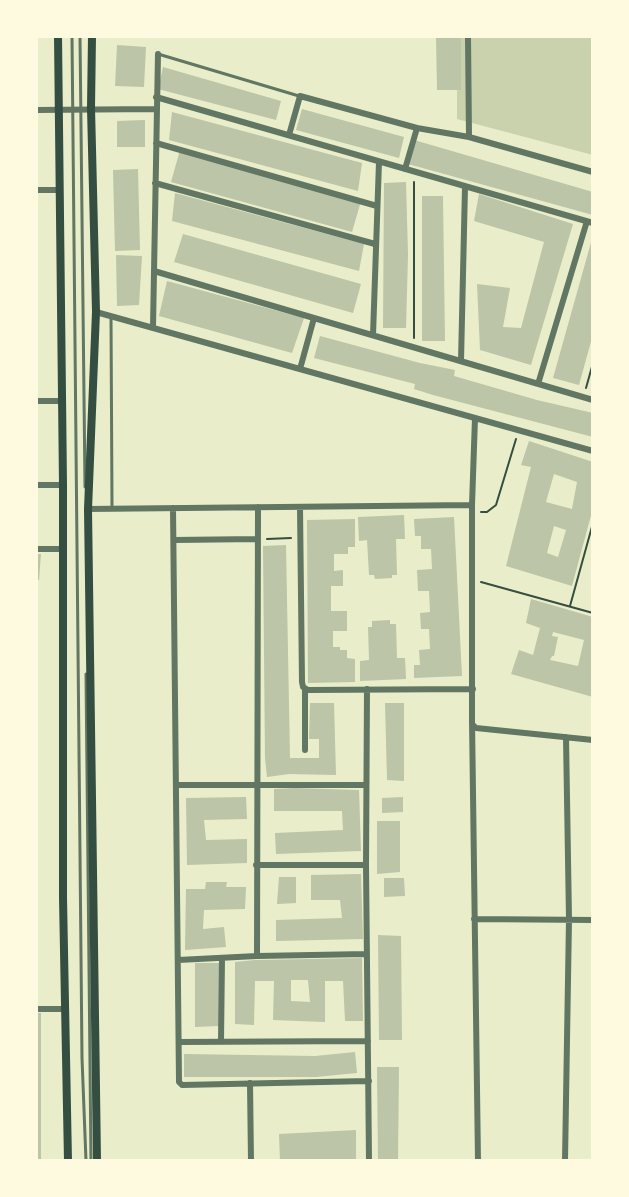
<!DOCTYPE html>
<html>
<head>
<meta charset="utf-8">
<style>
	body { margin:0 }
	#map { position:relative; width:629px; height:1197px; overflow:hidden; background:#e9edc9; font-family:Cabin,sans-serif }
	canvas { display:block }
	.frame { position:absolute; inset:0; border:38px solid #fefae0; pointer-events:none }
</style>
</head>
<body>
<div id="map">
<canvas width="629" height="1197"></canvas>
<div class="frame"></div>
</div>
<script>
const g = document.querySelector('canvas').getContext('2d');
g.lineJoin = 'round';
function paint(path, color) { g.fillStyle = color; g.fill(path, 'evenodd'); }
const poly = rows => new Path2D(rows.map(r => 'M' + r).join(''));
function trace(path, color, width, dash) { g.strokeStyle = color; g.lineWidth = width; g.lineCap = dash ? 'butt' : 'round'; g.setLineDash(dash || []); g.stroke(path); }
paint(poly([
	[457,36,593,36,593,155,457,119]
]), '#cad2ad');
paint(poly([
	[436,36,461,36,461,90,437,90],
	[117,45,146,47,144,87,115,86],
	[163,67,281,101,276,120,158,89],
	[302,109,404,137,399,158,296,130],
	[172,112,362,163,358,191,169,140],
	[145,120,145,147,117,147,117,121],
	[414,140,593,192,593,215,408,164],
	[180,150,361,201,352,232,171,182],
	[138,169,140,250,115,251,113,170],
	[406,182,408,255,406,328,383,328,384,183],
	[175,193,364,244,359,271,172,221],
	[479,194,573,224,531,365,480,350,477,284,510,288,503,327,521,328,544,242,474,221],
	[422,196,443,196,445,341,422,341],
	[183,234,361,284,353,313,174,262],
	[592,239,593,334,579,385,553,378],
	[116,255,142,256,139,305,117,306],
	[167,281,304,318,292,353,159,316],
	[320,336,420,363,455,370,454,376,537,400,593,413,593,437,433,395,414,389,415,384,314,358],
	[529,441,593,462,593,508,572,586,506,566,531,467,521,465],
	[554,474,577,482,572,509,546,502],
	[554,526,566,530,558,557,547,553],
	[404,515,405,539,396,539,397,575,392,575,392,578,375,579,374,575,369,575,367,540,359,541,358,517],
	[454,517,462,676,414,678,414,665,420,665,419,650,430,649,429,629,421,629,420,613,430,612,429,591,418,591,417,570,432,569,431,549,421,549,421,536,415,536,414,519],
	[355,519,355,547,348,547,348,554,334,554,334,571,343,570,343,586,331,586,331,611,347,611,347,631,333,631,333,647,340,647,340,650,347,650,347,658,355,659,355,682,308,683,307,520],
	[286,545,290,758,319,758,319,739,309,739,310,703,334,703,336,775,289,774,267,777,265,758,263,546],
	[36,554,41,554,39,580,36,580],
	[531,599,593,617,593,697,511,674,519,650,533,655,540,628,526,623],
	[553,632,584,640,578,666,550,660,552,656,554,656,558,637,552,636],
	[390,620,390,624,396,624,397,658,405,658,406,679,360,681,360,661,369,660,368,627,372,627,372,621],
	[385,703,404,703,404,781,387,780],
	[294,788,359,790,361,851,276,854,275,833,343,830,342,811,274,811,274,789],
	[246,797,247,819,204,820,206,840,247,839,247,863,187,865,186,798],
	[403,797,403,812,382,813,382,798],
	[377,821,400,821,400,872,377,874],
	[361,874,363,939,276,941,276,920,342,918,340,900,311,900,311,875],
	[279,877,296,877,296,903,277,904],
	[384,878,404,878,405,896,384,897],
	[206,882,227,882,226,887,246,887,245,909,204,910,203,929,224,927,226,947,185,950,186,889,205,889],
	[378,935,401,936,402,1040,379,1040],
	[362,958,363,1021,345,1021,343,981,325,981,325,1022,273,1020,274,981,255,981,254,1025,235,1024,235,962,255,960],
	[291,980,308,980,310,1002,291,1001],
	[195,963,220,963,219,1026,195,1027],
	[36,1013,41,1013,41,1161,36,1161],
	[355,1052,357,1073,316,1077,184,1077,184,1054,315,1056],
	[377,1067,399,1067,398,1161,378,1161],
	[356,1130,356,1161,280,1161,279,1134]
]), '#bcc5a7');
trace(poly([
	[414,338,414,182],
	[586,388,593,363],
	[481,512,487,512,496,505,516,439],
	[267,539,291,538],
	[481,582,593,613],
	[570,606,593,523]
]), '#344e41', 2);
trace(poly([
	[72,36,82,1058,86,1161],
	[80,36,85,487],
	[158,54,299,96],
	[111,316,112,507],
	[86,674,91,1161]
]), '#617663', 3);
trace(poly([
	[468,36,469,137,593,172],
	[156,97,593,223],
	[36,110,156,109],
	[289,135,300,96,417,128,469,137],
	[156,143,377,206],
	[405,169,417,128],
	[155,183,375,244],
	[36,190,60,190],
	[154,271,593,400],
	[96,312,593,451],
	[153,327,158,54],
	[373,335,379,162],
	[461,361,465,187],
	[300,369,314,318],
	[538,384,587,221],
	[36,401,62,401],
	[475,418,472,505,472,720,478,1161],
	[36,485,63,485],
	[258,507,257,956,367,954],
	[300,507,302,682,303,687,308,690,473,689],
	[173,508,179,1082,182,1085,369,1081],
	[88,509,472,505],
	[174,540,258,539],
	[36,549,63,549],
	[367,689,366,865,369,1161],
	[473,725,476,728,593,740],
	[305,750,305,689],
	[177,785,366,785],
	[256,865,366,865],
	[474,919,593,920],
	[178,960,257,956],
	[36,1009,65,1009],
	[221,1041,222,958],
	[179,1042,368,1041],
	[250,1083,251,1161],
	[565,1161,569,919,566,737]
]), '#617663', 6);
trace(poly([
	[58,36,63,485,63,898,68,1161],
	[92,36,91,108,96,312,88,509,97,1161]
]), '#344e41', 8);
</script>
</body>
</html>
